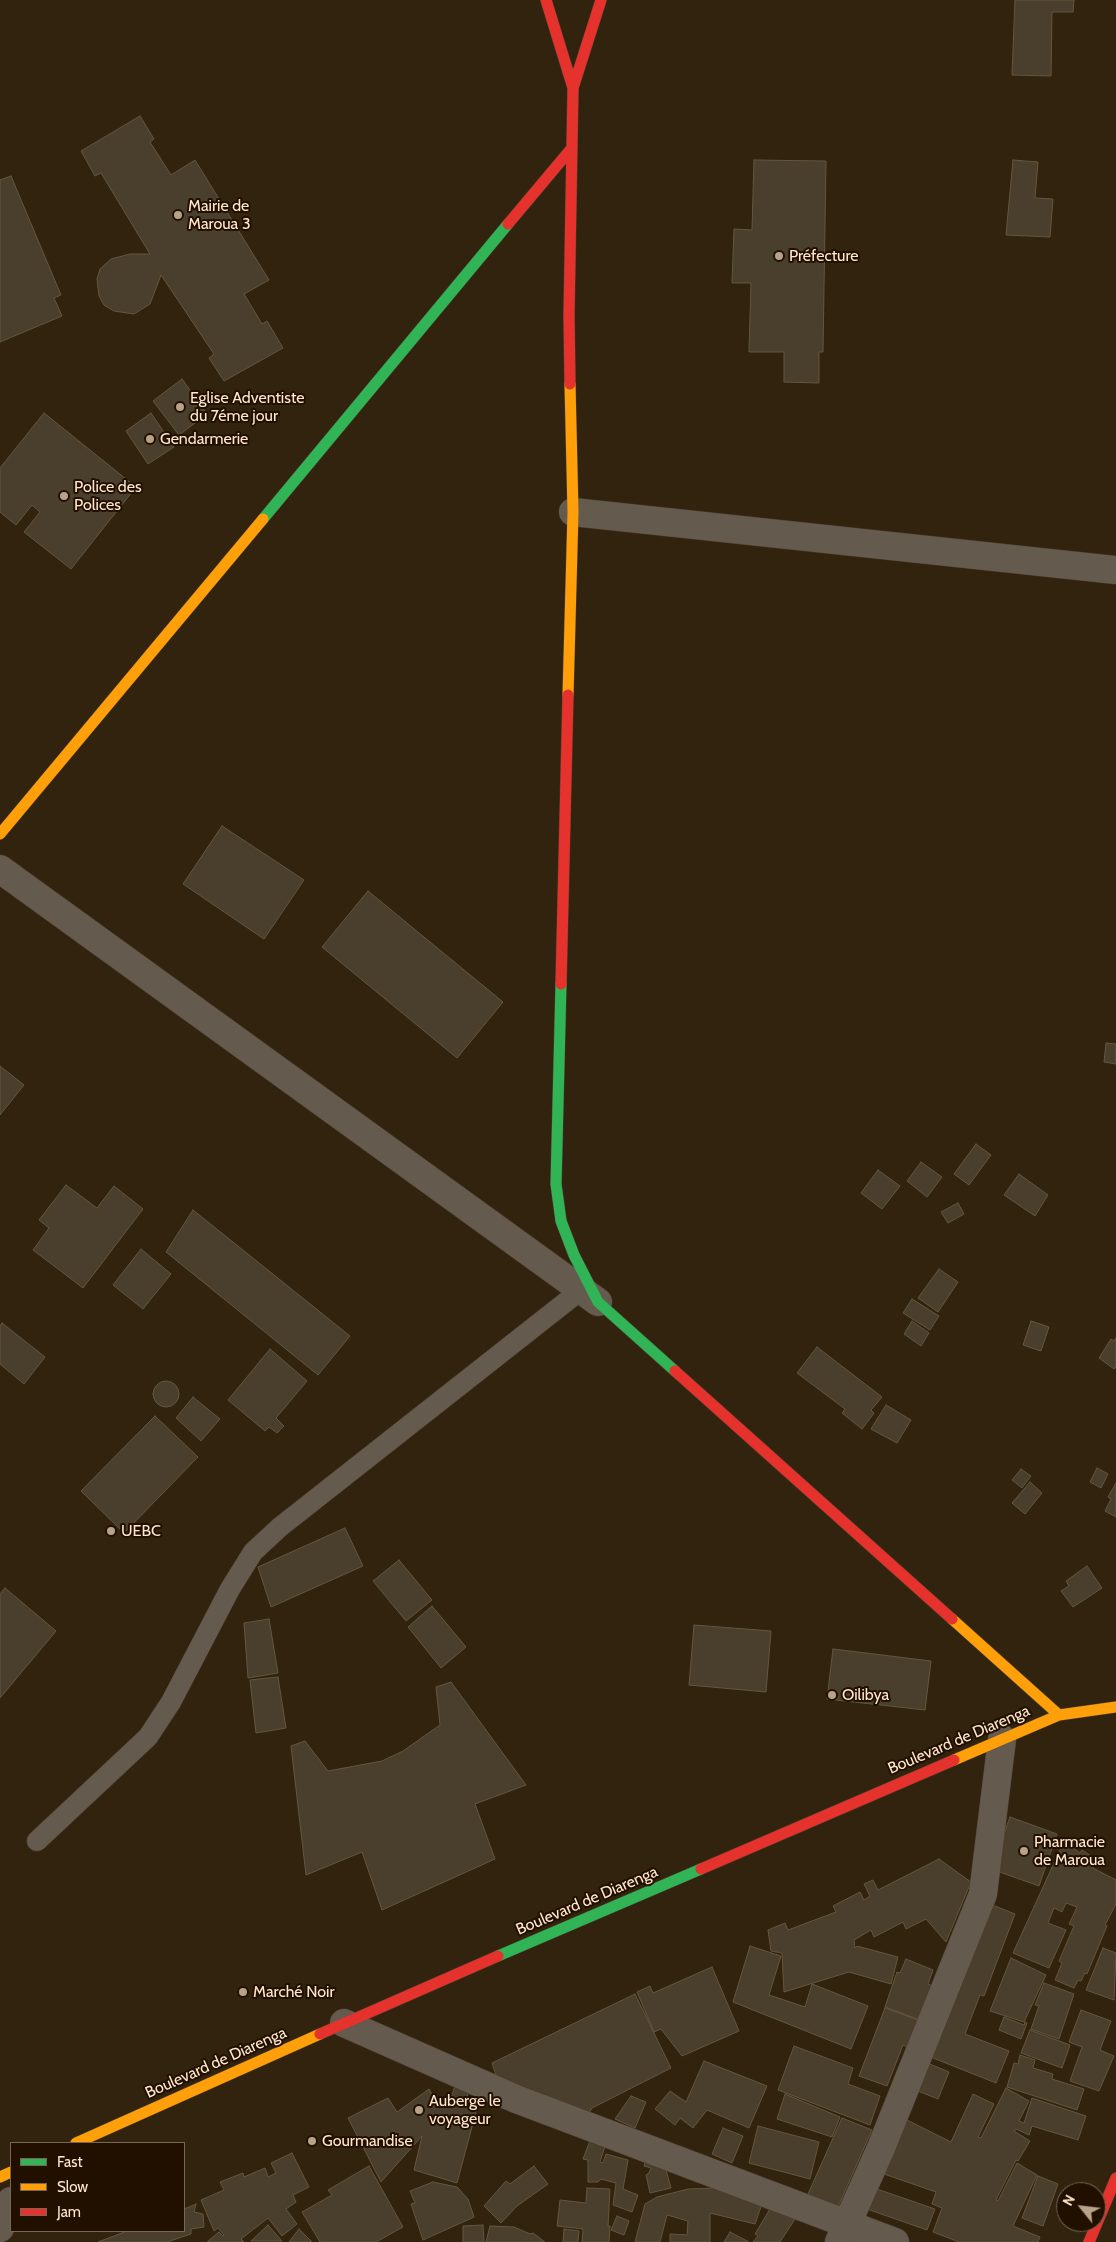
<!DOCTYPE html>
<html>
<head>
<meta charset="utf-8">
<style>
	body { margin:0 }
	#map { position:relative; width:1116px; height:2242px; overflow:hidden; background:#32230f; font-family:Cabin,sans-serif }
	canvas { display:block }
	.legend { position:absolute; left:10px; top:2142px; width:175px; height:90px; box-sizing:border-box; background:#211000; border:1px solid #7a6652; margin:0; padding:6px 9px; list-style:none; font-size:15px; color:#ffe6cc }
	.legend li { display:flex; align-items:center; gap:10px; height:25px }
	.legend b { width:25px; border:1px solid #7a6652 }
	.north { position:absolute; left:1056px; top:2182px; width:50px; height:50px; box-sizing:border-box; background:#211000; border:1px solid #7a6652; border-radius:50%; rotate:299deg; font-size:14px; font-weight:700; line-height:20px; text-align:center; color:#ffe6cc }
	.north::after { content:''; display:block; margin:auto; width:18px; height:22px; background:#b7a28a; clip-path:polygon(50% 0,100% 100%,50% 72%,0 100%) }
</style>
</head>
<body>
<div id="map">
<canvas width="1116" height="2242"></canvas>
<ul class="legend">
<li><b style="height:6px;background:#30b455"></b>Fast</li>
<li><b style="height:6px;background:#ff9f0a"></b>Slow</li>
<li><b style="height:6px;background:#e5322d"></b>Jam</li>
</ul>
<div class="north">N</div>
</div>
<script>
const g = document.querySelector('canvas').getContext('2d');
g.lineJoin = 'round';
function paint(path, color) { g.fillStyle = color; g.fill(path, 'evenodd'); }
const poly = rows => new Path2D(rows.map(r => 'M' + r).join(''));
function trace(path, color, width, dash) { g.strokeStyle = color; g.lineWidth = width; g.lineCap = dash ? 'butt' : 'round'; g.setLineDash(dash || []); g.stroke(path); }
function write(font, color, halo, rows, align = 'center') {
  g.font = font + ' Cabin,sans-serif'; g.lineWidth = 4; g.setLineDash([]); g.textBaseline = 'middle'; g.strokeStyle = halo; g.fillStyle = color; for (const [text, x, y, turn = 0] of rows) {
    g.save(); g.translate(x, y); g.rotate((+turn || 0) * Math.PI / 180); g.textAlign = isNaN(turn) ? turn : align; if (halo) g.strokeText(text, 0, 0); g.fillText(text, 0, 0); g.restore();
  }
}
const building = poly([
	[1015,0,1074,0,1073,12,1052,12,1051,76,1012,75,1015,0],
	[140,116,154,139,150,142,171,175,195,160,269,280,244,294,262,324,267,321,283,348,224,381,209,358,214,354,161,275,150,304,134,314,114,311,104,305,99,296,97,279,100,269,111,259,130,254,150,254,101,173,95,176,81,151,140,116],
	[754,160,826,161,823,352,819,352,819,383,784,382,784,352,749,352,751,283,732,283,734,229,752,230,754,160],
	[1013,160,1038,162,1035,198,1053,199,1050,237,1006,235,1013,160],
	[11,176,61,295,54,298,62,316,0,342,0,180,11,176],
	[182,379,207,414,179,435,153,401,182,379],
	[44,413,136,487,71,569,24,532,40,512,32,505,16,525,0,512,0,468,44,413],
	[151,413,174,447,148,464,126,431,151,413],
	[222,826,304,880,264,939,183,884,222,826],
	[368,891,503,1002,457,1058,322,947,368,891],
	[1106,1043,1116,1044,1116,1064,1104,1062,1106,1043],
	[0,1066,24,1085,0,1115,0,1066],
	[976,1144,991,1155,969,1185,954,1174,976,1144],
	[921,1162,942,1177,927,1197,907,1181,921,1162],
	[878,1170,900,1186,882,1209,861,1193,878,1170],
	[1019,1174,1048,1195,1035,1216,1004,1195,1019,1174],
	[66,1185,97,1208,114,1186,143,1209,83,1288,33,1250,49,1228,39,1220,66,1185],
	[958,1203,964,1214,948,1223,941,1212,958,1203],
	[193,1210,350,1336,318,1375,166,1252,193,1210],
	[141,1249,171,1274,143,1309,113,1285,141,1249],
	[939,1269,958,1282,938,1312,918,1298,939,1269],
	[912,1299,939,1316,930,1330,903,1313,912,1299],
	[912,1321,929,1333,921,1346,904,1334,912,1321],
	[1031,1321,1049,1327,1041,1351,1023,1345,1031,1321],
	[2,1323,45,1357,24,1384,0,1364,0,1326,2,1323],
	[1116,1338,1116,1367,1114,1369,1099,1358,1111,1339,1114,1341,1116,1338],
	[817,1347,882,1397,871,1410,874,1413,862,1429,842,1413,845,1409,797,1373,817,1347],
	[270,1349,307,1381,276,1418,284,1426,277,1433,269,1427,265,1431,228,1400,270,1349],
	'153 1394a13 13 0 1 1 26 0a13 13 0 1 1-26 0Z',
	[193,1397,220,1419,201,1441,176,1418,193,1397],
	[886,1405,911,1420,897,1443,871,1429,886,1405],
	[155,1416,198,1457,124,1533,81,1491,155,1416],
	[1097,1468,1108,1474,1101,1488,1090,1482,1097,1468],
	[1021,1469,1031,1476,1022,1488,1012,1480,1021,1469],
	[1030,1482,1042,1493,1025,1514,1012,1503,1030,1482],
	[1116,1483,1116,1517,1105,1511,1111,1499,1108,1497,1116,1483],
	[345,1528,363,1566,271,1607,258,1567,345,1528],
	[399,1560,432,1600,406,1621,373,1581,399,1560],
	[1087,1566,1102,1588,1073,1607,1061,1591,1069,1586,1066,1581,1087,1566],
	[5,1588,56,1631,0,1698,0,1594,5,1588],
	[432,1606,466,1647,441,1668,408,1627,432,1606],
	[269,1619,278,1673,248,1678,244,1623,269,1619],
	[694,1625,771,1631,766,1692,689,1685,694,1625],
	[833,1649,931,1661,925,1710,827,1699,833,1649],
	[278,1677,286,1728,256,1733,250,1680,278,1677],
	[451,1682,526,1785,475,1804,495,1859,382,1910,362,1852,306,1875,291,1746,305,1741,328,1771,382,1761,403,1751,440,1725,436,1687,451,1682],
	[1010,1817,1057,1834,1039,1886,991,1869,1010,1817],
	[1064,1841,1080,1853,1082,1850,1094,1858,1093,1868,1116,1880,1116,1904,1105,1925,1107,1926,1087,1974,1085,1973,1081,1981,1078,1980,1074,1988,1055,1980,1062,1963,1059,1961,1074,1926,1069,1924,1077,1907,1066,1903,1062,1912,1054,1908,1048,1923,1066,1930,1049,1968,1013,1953,1064,1841],
	[939,1859,971,1882,946,1942,926,1919,906,1929,903,1922,874,1937,871,1930,854,1940,855,1948,857,1946,898,1957,891,1984,849,1972,784,1992,782,1953,771,1951,768,1930,785,1923,788,1930,836,1912,833,1906,860,1892,864,1900,870,1896,864,1884,873,1880,878,1890,939,1859],
	[985,1902,1015,1914,984,1996,980,1995,965,2034,1009,2051,996,2083,928,2056,985,1902],
	[750,1946,781,1956,769,1995,805,2007,812,1984,868,2006,851,2049,733,2002,750,1946],
	[1103,1948,1116,1953,1114,2000,1086,1990,1103,1948],
	[1011,1958,1046,1975,1024,2022,990,2011,1011,1958],
	[906,1959,933,1970,928,1984,932,1986,920,2020,885,2007,897,1972,900,1973,906,1959],
	[712,1967,739,2031,682,2056,661,2029,654,2032,637,1992,650,1986,653,1993,712,1967],
	[1044,1983,1074,1994,1059,2039,1031,2029,1039,2006,1035,2005,1044,1983],
	[635,1994,671,2068,592,2108,587,2116,497,2078,492,2063,635,1994],
	[885,2008,918,2020,907,2047,903,2045,887,2086,859,2076,885,2008],
	[1081,2010,1111,2021,1100,2050,1114,2056,1099,2091,1070,2081,1082,2047,1069,2042,1081,2010],
	[1004,2017,1024,2025,1025,2022,1027,2023,1021,2039,999,2030,1004,2017],
	[1030,2030,1070,2045,1062,2068,1021,2053,1030,2030],
	[794,2046,853,2068,848,2084,880,2096,870,2125,778,2090,794,2046],
	[1020,2055,1035,2060,1033,2068,1053,2074,1052,2079,1084,2089,1077,2110,1007,2087,1014,2063,1018,2064,1020,2055],
	[704,2061,767,2086,749,2128,707,2110,693,2128,680,2118,675,2125,655,2109,670,2091,686,2102,704,2061],
	[925,2062,949,2072,938,2099,913,2089,925,2062],
	[456,2083,470,2087,465,2104,477,2108,457,2183,414,2170,422,2136,381,2182,348,2118,388,2098,397,2112,429,2089,433,2096,450,2101,456,2083],
	[1006,2088,1029,2101,1019,2121,1024,2123,1032,2098,1086,2116,1078,2140,1032,2126,1029,2135,1016,2129,1014,2131,1030,2141,1018,2161,1016,2160,996,2200,998,2201,1017,2163,1037,2175,1013,2226,1040,2237,1038,2242,959,2242,933,2232,942,2208,932,2204,936,2192,881,2173,903,2118,951,2142,973,2094,994,2104,978,2137,981,2138,1006,2088],
	[785,2094,840,2117,832,2137,777,2119,785,2094],
	[631,2096,646,2102,635,2128,615,2119,631,2096],
	[842,2118,872,2130,838,2207,808,2194,842,2118],
	[758,2126,819,2142,810,2179,749,2163,758,2126],
	[723,2128,743,2136,732,2163,712,2154,723,2128],
	[591,2138,606,2143,600,2162,603,2163,606,2154,628,2160,623,2189,638,2195,632,2212,613,2205,616,2183,601,2179,598,2182,588,2182,588,2160,583,2159,591,2138],
	[292,2153,309,2187,293,2195,296,2202,286,2209,297,2224,282,2236,268,2218,241,2239,244,2242,207,2242,219,2232,223,2236,224,2235,218,2228,214,2231,201,2200,224,2190,220,2182,243,2173,244,2177,265,2168,268,2177,276,2173,271,2163,292,2153],
	[647,2156,666,2162,662,2169,666,2170,671,2188,650,2193,646,2175,649,2173,651,2168,644,2166,647,2156],
	[369,2166,403,2227,376,2242,320,2242,302,2212,332,2195,328,2190,369,2166],
	[534,2166,548,2184,517,2206,501,2223,484,2206,506,2181,510,2184,534,2166],
	[1038,2176,1058,2184,1043,2226,1022,2218,1038,2176],
	[433,2182,457,2187,468,2199,474,2217,423,2240,411,2204,415,2203,410,2191,433,2182],
	[587,2188,610,2189,608,2226,610,2226,609,2242,582,2242,583,2229,557,2226,560,2200,586,2203,587,2188],
	[717,2188,763,2201,755,2224,710,2213,710,2242,670,2242,670,2234,687,2235,688,2221,667,2215,660,2242,635,2242,645,2204,657,2197,688,2189,717,2188],
	[874,2188,935,2209,927,2230,867,2209,874,2188],
	[196,2204,194,2212,203,2214,204,2227,191,2229,191,2234,167,2242,98,2242,127,2231,184,2231,184,2209,196,2204],
	[773,2204,797,2216,780,2242,753,2242,758,2236,755,2234,773,2204],
	[617,2216,629,2221,624,2235,611,2230,617,2216],
	[268,2225,282,2241,251,2241,268,2225],
	[483,2225,484,2242,463,2242,463,2226,483,2225],
	[490,2226,514,2227,530,2234,533,2233,545,2242,486,2242,490,2226],
	[299,2229,312,2242,289,2242,299,2229],
	[564,2229,579,2231,578,2242,563,2242,564,2229],
	[730,2232,749,2242,724,2242,730,2232]
]);
paint(building, '#4a3f2c');
trace(building, '#64573e', 1);
const lane = poly([
	[37,1841,148,1737,171,1702,230,1589,253,1552,280,1527,581,1290]
]);
const street = poly([
	[573,512,1116,570],
	[0,869,598,1302],
	[344,2023,516,2099,895,2242],
	[0,2228,11,2201],
	[839,2242,881,2148,983,1894,1002,1739]
]);
const fast = poly([
	[263,519,508,224],
	[561,984,556,1184,561,1221,574,1255,598,1302,675,1371],
	[498,1956,701,1869]
]);
const slow = poly([
	[568,695,573,512,570,384],
	[0,834,263,519],
	[952,1619,1059,1715],
	[954,1760,1059,1715,1116,1707],
	[76,2143,320,2034],
	[0,2177,11,2172]
]);
const jam = poly([
	[546,0,573,88],
	[508,224,571,149],
	[570,384,569,315,573,88,601,0],
	[561,984,568,695],
	[675,1371,952,1619],
	[701,1869,954,1760],
	[320,2034,498,1956],
	[1089,2242,1116,2178]
]);
trace(lane, '#4c3d2c', 21);
trace(street, '#4c3d2c', 29);
trace(fast, '#4c3d2c', 12);
trace(slow, '#4c3d2c', 12);
trace(jam, '#4c3d2c', 12);
trace(lane, '#655a4e', 20);
trace(street, '#655a4e', 28);
trace(fast, '#30b455', 11);
trace(slow, '#ff9f0a', 11);
trace(jam, '#e5322d', 11);
for (const [x, y, r, color] of [
	[178,215,5,"#b7a28a"],
	[779,256,5,"#b7a28a"],
	[180,407,5,"#b7a28a"],
	[150,439,5,"#b7a28a"],
	[64,496,5,"#b7a28a"],
	[111,1531,5,"#b7a28a"],
	[832,1695,5,"#b7a28a"],
	[1024,1851,5,"#b7a28a"],
	[243,1992,5,"#b7a28a"],
	[419,2110,5,"#b7a28a"],
	[312,2141,5,"#b7a28a"]
]) { const dot = new Path2D(); dot.arc(x, y, r, 0, 2 * Math.PI); g.fillStyle = color; g.fill(dot); trace(dot, '#211000', 2); }
write('16px', '#ffe6cc', '#211000', [
	["Mairie de",188,206],
	["Maroua 3",188,224],
	["Préfecture",789,256],
	["Eglise Adventiste",190,398],
	["du 7éme jour",190,416],
	["Gendarmerie",160,439],
	["Police des",74,487],
	["Polices",74,505],
	["UEBC",121,1531],
	["Oilibya",842,1695],
	["Pharmacie",1034,1842],
	["de Maroua",1034,1860],
	["Marché Noir",253,1992],
	["Auberge le",429,2101],
	["voyageur",429,2119],
	["Gourmandise",322,2141]
], 'left');
write('16px', '#ffe6cc', '#211000', [
	["Boulevard de Diarenga",959,1740,-23],
	["Boulevard de Diarenga",587,1901,-23],
	["Boulevard de Diarenga",216,2063,-24]
]);
</script>
</body>
</html>
